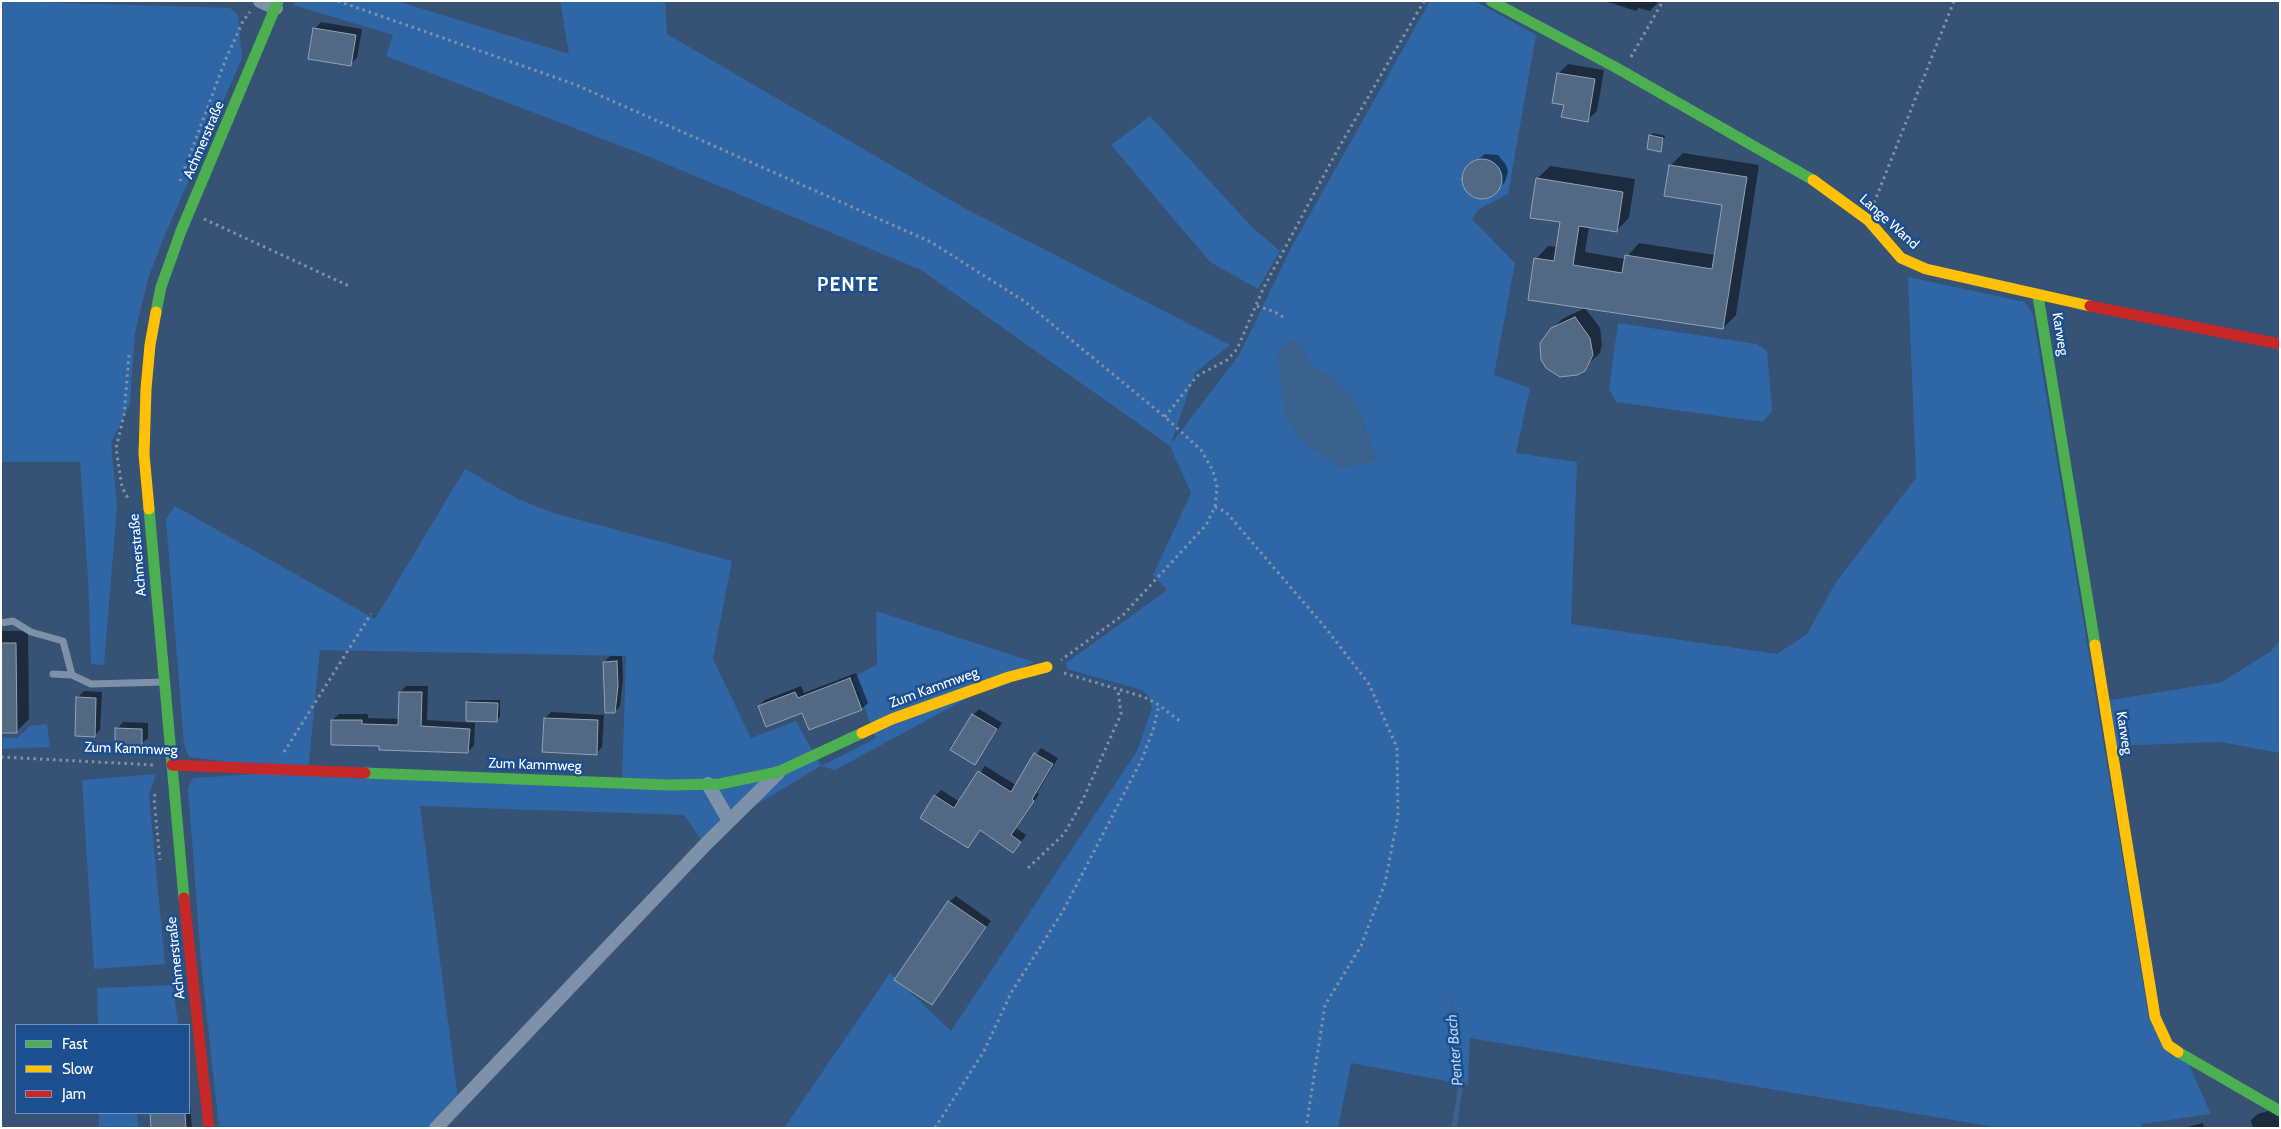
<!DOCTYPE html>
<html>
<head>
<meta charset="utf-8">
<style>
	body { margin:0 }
	#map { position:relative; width:2281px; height:1129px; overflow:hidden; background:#365274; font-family:Cabin,sans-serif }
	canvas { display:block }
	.frame { position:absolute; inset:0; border:2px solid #fff; pointer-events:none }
	.legend { position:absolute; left:15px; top:1024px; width:175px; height:90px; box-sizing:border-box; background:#1b4f8f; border:1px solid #7695bc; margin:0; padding:6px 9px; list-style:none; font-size:15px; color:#fff }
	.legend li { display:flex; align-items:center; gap:10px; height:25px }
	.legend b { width:25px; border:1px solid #7695bc }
</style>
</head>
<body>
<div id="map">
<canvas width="2281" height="1129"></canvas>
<div class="frame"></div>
<ul class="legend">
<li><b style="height:6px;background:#4caf50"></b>Fast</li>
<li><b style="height:6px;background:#ffc107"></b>Slow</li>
<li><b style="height:6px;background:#c62828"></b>Jam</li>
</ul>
</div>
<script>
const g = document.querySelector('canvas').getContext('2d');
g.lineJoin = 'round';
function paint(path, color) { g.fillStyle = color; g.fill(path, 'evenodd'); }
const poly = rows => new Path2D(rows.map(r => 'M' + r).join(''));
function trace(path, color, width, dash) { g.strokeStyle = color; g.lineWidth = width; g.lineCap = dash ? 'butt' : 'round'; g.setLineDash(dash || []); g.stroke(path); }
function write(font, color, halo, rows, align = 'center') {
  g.font = font + ' Cabin,sans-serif'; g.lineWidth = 5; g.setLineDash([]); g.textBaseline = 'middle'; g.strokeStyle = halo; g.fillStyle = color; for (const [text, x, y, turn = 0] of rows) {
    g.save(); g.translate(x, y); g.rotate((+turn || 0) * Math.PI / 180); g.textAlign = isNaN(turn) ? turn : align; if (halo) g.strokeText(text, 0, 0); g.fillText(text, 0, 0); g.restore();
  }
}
paint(poly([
	[1,1,230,8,238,15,242,58,164,237,148,279,135,333,130,404,111,443,117,506,104,665,91,664,88,578,80,462,1,462],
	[295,1,397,1,569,54,560,1,665,1,667,34,966,209,1230,345,1195,373,1171,444,1239,355,1292,246,1430,1,1475,1,1536,35,1508,194,1479,209,1472,219,1515,263,1494,375,1530,388,1516,453,1577,462,1571,624,1777,654,1807,634,1836,582,1916,478,1908,277,2025,302,2033,315,2149,1019,2186,1058,2211,1114,2142,1124,2142,1128,2000,1128,1470,1038,1468,1085,1351,1063,1338,1128,784,1128,890,973,951,1031,1137,751,1152,708,1150,698,1142,690,1067,669,1066,663,1167,590,1153,575,1191,493,1170,446,921,270,647,156,386,56,393,35,293,5],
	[1295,338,1311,366,1357,405,1377,461,1278,352],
	[1150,116,1252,227,1280,251,1258,289,1210,262,1111,145],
	[1618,323,1757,344,1767,351,1772,411,1763,422,1616,402,1609,389],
	[465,469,518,499,554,513,732,561,713,659,751,738,796,721,821,766,876,738,853,678,877,664,876,611,1034,662,835,770,821,766,729,821,705,845,684,815,420,806,458,1099,430,1128,219,1128,201,962,188,788,193,778,303,771,189,757,184,745,166,519,175,506,375,619],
	[320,650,626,656,622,783,308,771],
	[2280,640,2280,753,2221,742,2111,746,2104,701,2222,682,2271,651],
	[47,724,50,747,1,749,1,737,17,738,30,726],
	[156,774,149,795,165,964,94,969,82,780],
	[173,985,178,1025,98,1025,97,988],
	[99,1113,137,1113,138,1128,99,1128]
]), '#2f66a5');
paint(poly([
	[1295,338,1311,366,1335,378,1357,405,1377,461,1342,468,1302,442,1283,411,1278,352]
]), '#3b618d');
paint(poly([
	[1659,1,1650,11,1639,8,1636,11,1608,2],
	[321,22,362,29,357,58,350,64,315,29],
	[1568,64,1604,70,1597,111,1587,120,1558,74],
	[1653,133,1665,136,1660,150,1650,136],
	[1683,153,1759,165,1736,315,1723,328,1536,259,1548,246,1557,247,1561,221,1537,179,1550,166,1635,179,1629,218,1616,231,1589,227,1585,252,1625,259,1639,243,1715,255,1723,204,1670,166],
	[1485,154,1498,155,1506,165,1508,171,1505,182,1498,189,1489,197,1478,197,1468,191,1463,180,1467,168],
	[1585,308,1600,328,1602,345,1600,353,1577,374,1542,343,1546,335,1562,319],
	[1,631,28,631,29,719,16,732,1,732],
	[610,656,622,656,623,679,620,706,614,712,604,662],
	[856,673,868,703,861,709,803,711,759,706,765,700,801,686,804,693],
	[406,686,428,686,427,720,475,723,474,745,468,752,380,745,332,720,339,714,368,714,368,718,399,719,400,692],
	[84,691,102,692,100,730,94,736,78,697],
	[470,700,500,700,500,717,497,720,467,702],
	[979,709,1002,723,975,764,973,715],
	[551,712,604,715,602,747,596,754,545,718],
	[123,722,148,723,148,738,141,744,117,729],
	[1041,748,1058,758,1037,793,1039,794,1016,828,1026,835,1019,845,1013,851,981,830,968,846,935,796,941,790,960,802,985,766,1016,785],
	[956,896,991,921,932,1004,949,902],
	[189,1093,192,1128,152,1128,151,1113,189,1113],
	[2272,1110,2280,1114,2280,1128,2253,1128,2251,1120,2258,1114],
	[2203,1123,2204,1128,2184,1128]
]), '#0007');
trace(poly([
	[1451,1002,1460,1090,1454,1128]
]), '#3b618d', 5);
const building = poly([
	[313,28,356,35,351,66,308,59,313,28],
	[1557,73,1595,79,1588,122,1561,117,1564,105,1552,103,1557,73],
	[1649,135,1663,138,1661,152,1647,149,1649,135],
	'1462 179a20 20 0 1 1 40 0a20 20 0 1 1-40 0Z',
	[1669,165,1747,177,1723,329,1528,300,1534,258,1554,261,1560,222,1530,218,1536,178,1623,192,1617,232,1579,226,1573,265,1622,273,1625,255,1712,269,1722,205,1664,196,1669,165],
	[1575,317,1590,338,1593,355,1585,371,1577,375,1560,377,1546,368,1541,360,1540,343,1551,328,1575,317],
	[1,643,16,643,17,733,1,733,1,643],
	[617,661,618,686,615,713,605,713,603,662,617,661],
	[850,678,862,710,809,730,802,713,766,727,758,706,795,692,798,698,850,678],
	[399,692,422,692,421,726,470,729,468,753,379,750,379,746,331,745,331,720,362,720,362,724,398,725,399,692],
	[76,697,96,698,95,737,75,736,76,697],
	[466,702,498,703,497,722,466,721,466,702],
	[972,714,997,729,975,765,950,750,972,714],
	[544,718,598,720,597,755,542,752,544,718],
	[115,728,142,729,142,745,115,745,115,728],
	[1034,753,1053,764,1032,799,1034,801,1011,835,1021,842,1013,853,980,830,968,848,920,818,934,795,954,808,978,771,1011,792,1034,753],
	[948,901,986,927,932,1005,894,980,948,901],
	[150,1113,185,1113,186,1128,151,1128,150,1113]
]);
paint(building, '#526984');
trace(building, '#92a2b6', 1);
trace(poly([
	[338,1,574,84,931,242,1024,301,1165,417,1201,450,1213,471,1217,487,1215,507,1206,525,1123,615,1061,660],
	[1631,57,1663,1],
	[180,181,225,61,243,21,250,12],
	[1874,203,1954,1],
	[204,219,349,286],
	[1257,306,1275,312,1286,319],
	[129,355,124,415,116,448,122,487,129,500],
	[1165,417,1197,376,1227,360,1237,349,1263,289,1338,149,1424,1],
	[1215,507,1226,512,1324,626,1369,684,1397,748,1398,816,1385,883,1361,946,1325,1005,1306,1128],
	[1064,673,1144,697,1159,705,1181,722],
	[284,752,371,614],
	[1,757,155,765],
	[155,794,154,799,160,860],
	[1028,868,1064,834,1080,806,1121,714,1118,690],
	[935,1128,984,1051,1011,993,1063,911,1142,759,1153,730,1159,705]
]), '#7d92a8', 3, [2.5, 4]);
trace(poly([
	[1,623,13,621,31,632,63,641,72,675],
	[53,674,72,675,91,684,164,682]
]), '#7d92a8', 7);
trace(poly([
	[260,1,276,8],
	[708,784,729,821],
	[436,1128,705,845,778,773]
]), '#7d92a8', 14);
trace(poly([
	[1491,1,1615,67,1813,180],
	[2038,296,2095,645],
	[156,312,161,287,181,231,278,1],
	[149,509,184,898],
	[365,773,668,785,720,784,778,772,862,733],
	[2178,1052,2280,1111]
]), '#4caf50', 11);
trace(poly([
	[1813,180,1868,220,1901,258,1926,269,2090,306],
	[149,509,144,454,146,389,150,345,156,312],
	[2095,645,2155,1017,2168,1045,2178,1052],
	[862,733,892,719,1009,677,1047,667]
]), '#ffc107', 11);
trace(poly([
	[2090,306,2280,344],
	[172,765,365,773],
	[184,898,209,1128]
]), '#c62828', 11);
write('14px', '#fff', '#1b4f8f', [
	["Achmerstraße",204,140,-67],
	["Lange Wand",1889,222,42],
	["Karweg",2060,334,81],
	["Achmerstraße",138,555,-95],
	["Zum Kammweg",934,688,-20],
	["Karweg",2124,733,81],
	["Zum Kammweg",131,749,2],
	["Zum Kammweg",535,765,2],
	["Achmerstraße",176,958,-96]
]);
write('italic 15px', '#b5d3f5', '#1b4f8f', [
	["Penter Bach",1455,1050,-95]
]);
g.letterSpacing = '1px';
write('bold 19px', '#fff', '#1b4f8f', [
	["PENTE",848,285]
]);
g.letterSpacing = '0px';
</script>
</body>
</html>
